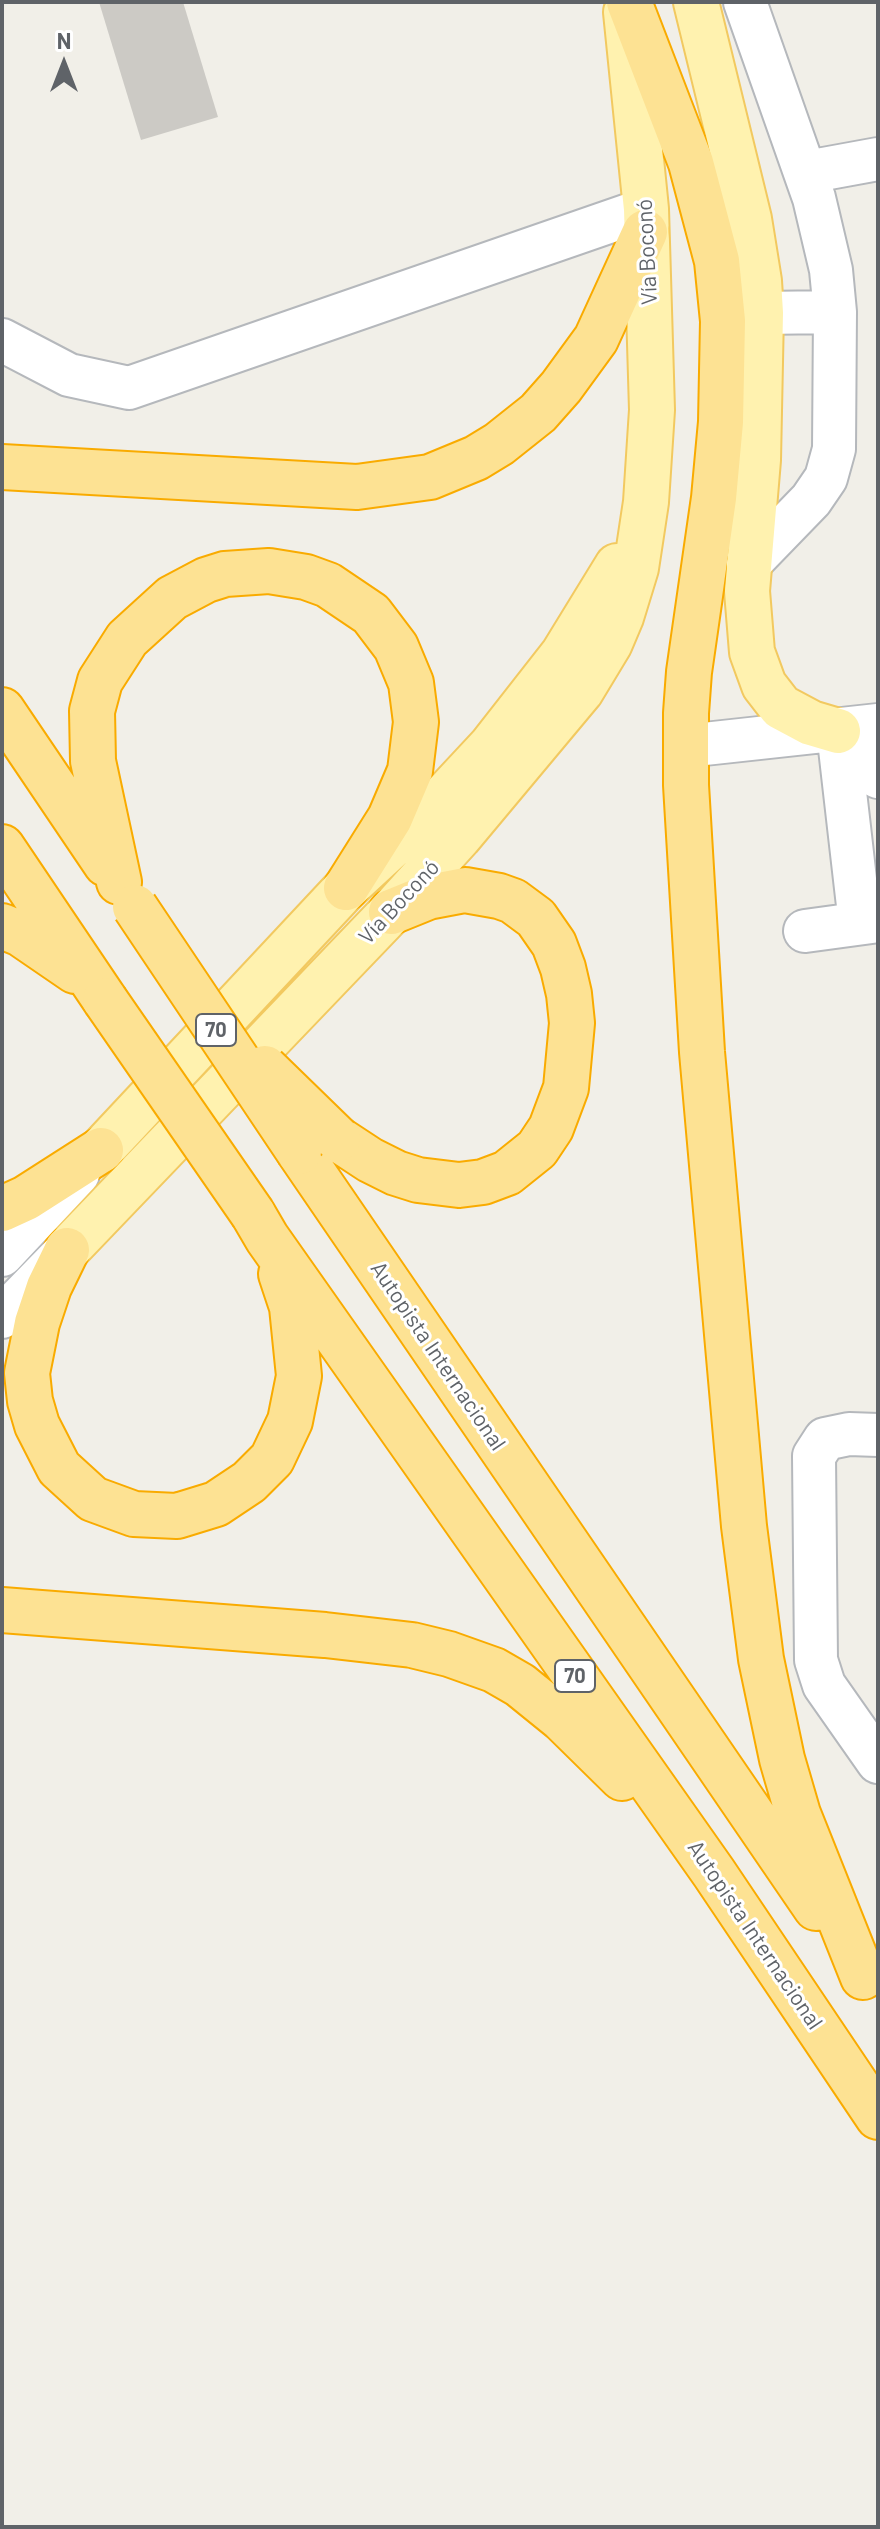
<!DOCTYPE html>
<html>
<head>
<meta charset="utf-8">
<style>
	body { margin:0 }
	#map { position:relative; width:880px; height:2529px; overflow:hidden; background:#f1efe8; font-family:Barlow,sans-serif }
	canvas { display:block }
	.frame { position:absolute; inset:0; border:4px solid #5f6368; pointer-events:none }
	.north { position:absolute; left:24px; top:24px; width:80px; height:80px; -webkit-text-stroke:6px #fff; paint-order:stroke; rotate:0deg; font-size:22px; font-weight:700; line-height:32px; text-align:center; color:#5f6368 }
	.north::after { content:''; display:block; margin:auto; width:28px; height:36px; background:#5f6368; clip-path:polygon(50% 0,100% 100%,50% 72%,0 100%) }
</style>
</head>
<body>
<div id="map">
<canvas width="880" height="2529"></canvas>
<div class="frame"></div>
<div class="north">N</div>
</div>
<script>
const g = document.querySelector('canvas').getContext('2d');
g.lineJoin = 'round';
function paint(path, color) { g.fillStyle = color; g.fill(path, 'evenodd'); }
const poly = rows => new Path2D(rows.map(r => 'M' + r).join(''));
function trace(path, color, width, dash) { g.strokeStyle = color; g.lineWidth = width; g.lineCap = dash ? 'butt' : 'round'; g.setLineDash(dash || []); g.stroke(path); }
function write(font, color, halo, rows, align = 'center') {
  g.font = font + ' Barlow,sans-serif'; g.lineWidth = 6; g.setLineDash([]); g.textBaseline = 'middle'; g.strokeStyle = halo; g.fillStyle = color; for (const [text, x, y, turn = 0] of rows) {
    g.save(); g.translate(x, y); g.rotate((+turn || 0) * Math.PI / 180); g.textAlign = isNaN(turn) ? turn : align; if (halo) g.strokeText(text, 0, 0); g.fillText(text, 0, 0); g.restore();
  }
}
paint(poly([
	[99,2,183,2,218,117,141,140]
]), '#cccac5');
const minor = poly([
	[745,2,814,198,831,270,835,312,834,449,826,478,811,500,748,565],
	[807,172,878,159],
	[761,313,835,312],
	[2,340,69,375,129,388,646,209],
	[870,726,878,777],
	[838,731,860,923],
	[686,746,878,725],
	[805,931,878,921],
	[2,1255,78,1174],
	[2,1317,62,1255],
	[878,1435,849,1434,825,1439,814,1456,816,1660,824,1685,878,1762]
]);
const major = poly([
	[696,2,749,219,759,281,761,313,758,460,747,591,752,652,764,685,781,707,811,723,838,731],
	[101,1150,346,888,436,805,491,746,563,654,617,566],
	[67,1250,391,912,459,837,581,691,610,643,621,617,636,568,646,502,652,410,646,209,626,12]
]);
const highway = poly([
	[629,2,691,163,717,261,723,321,721,422,714,498,689,672,686,713,686,785,702,1052,744,1526,761,1659,782,1759,798,1814,863,1977],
	[2,467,357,487,430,477,476,458,499,444,538,413,561,387,596,339,645,232],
	[2,710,106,864],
	[2,847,105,1000],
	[119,882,93,761,92,711,100,681,127,639,172,598,206,580,225,574,269,571,306,577,328,585,371,614,396,647,411,683,416,722,410,771,390,818,346,888],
	[2,926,21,934,75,971],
	[338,1139,370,1160,396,1173,418,1180,459,1185,483,1182,507,1173,537,1149,551,1128,566,1088,572,1023,569,994,563,968,554,944,536,918,513,901,499,896,465,890,428,897,391,912],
	[299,1152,816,1908],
	[2,1209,26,1198,101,1150],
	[253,1214,267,1238,714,1873,878,2117],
	[67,1250,49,1287,37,1323,27,1373,30,1401,37,1425,59,1468,93,1499,134,1514,177,1516,216,1504,249,1482,272,1459,290,1421,299,1376,292,1307,281,1274],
	[2,1610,325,1635,412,1645,449,1654,494,1670,520,1685,562,1719,622,1778]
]);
trace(minor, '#b5b8bc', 46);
trace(major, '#f2c960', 48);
trace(highway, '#f9ab00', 48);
trace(minor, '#fff', 42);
trace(major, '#fff2af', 44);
trace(highway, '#fde293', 44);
const highwayBridge = poly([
	[135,907,299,1152],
	[105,1000,253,1214],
	[265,1068,338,1139]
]);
trace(highwayBridge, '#f9ab00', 48, []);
trace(highwayBridge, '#fde293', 44);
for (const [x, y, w] of [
	[216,1030,40],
	[575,1676,40]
]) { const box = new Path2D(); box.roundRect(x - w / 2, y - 16, w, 32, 6); g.fillStyle = '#fff'; g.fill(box); trace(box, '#5f6368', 2); }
write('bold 20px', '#5f6368', null, [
	["70",216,1030],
	["70",575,1676]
]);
write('22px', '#5f6368', '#fff', [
	["Vía Boconó",647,252,-93],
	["Vía Boconó",399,902,-47],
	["Autopista Internacional",438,1356,56],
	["Autopista Internacional",755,1935,56]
]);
</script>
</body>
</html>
